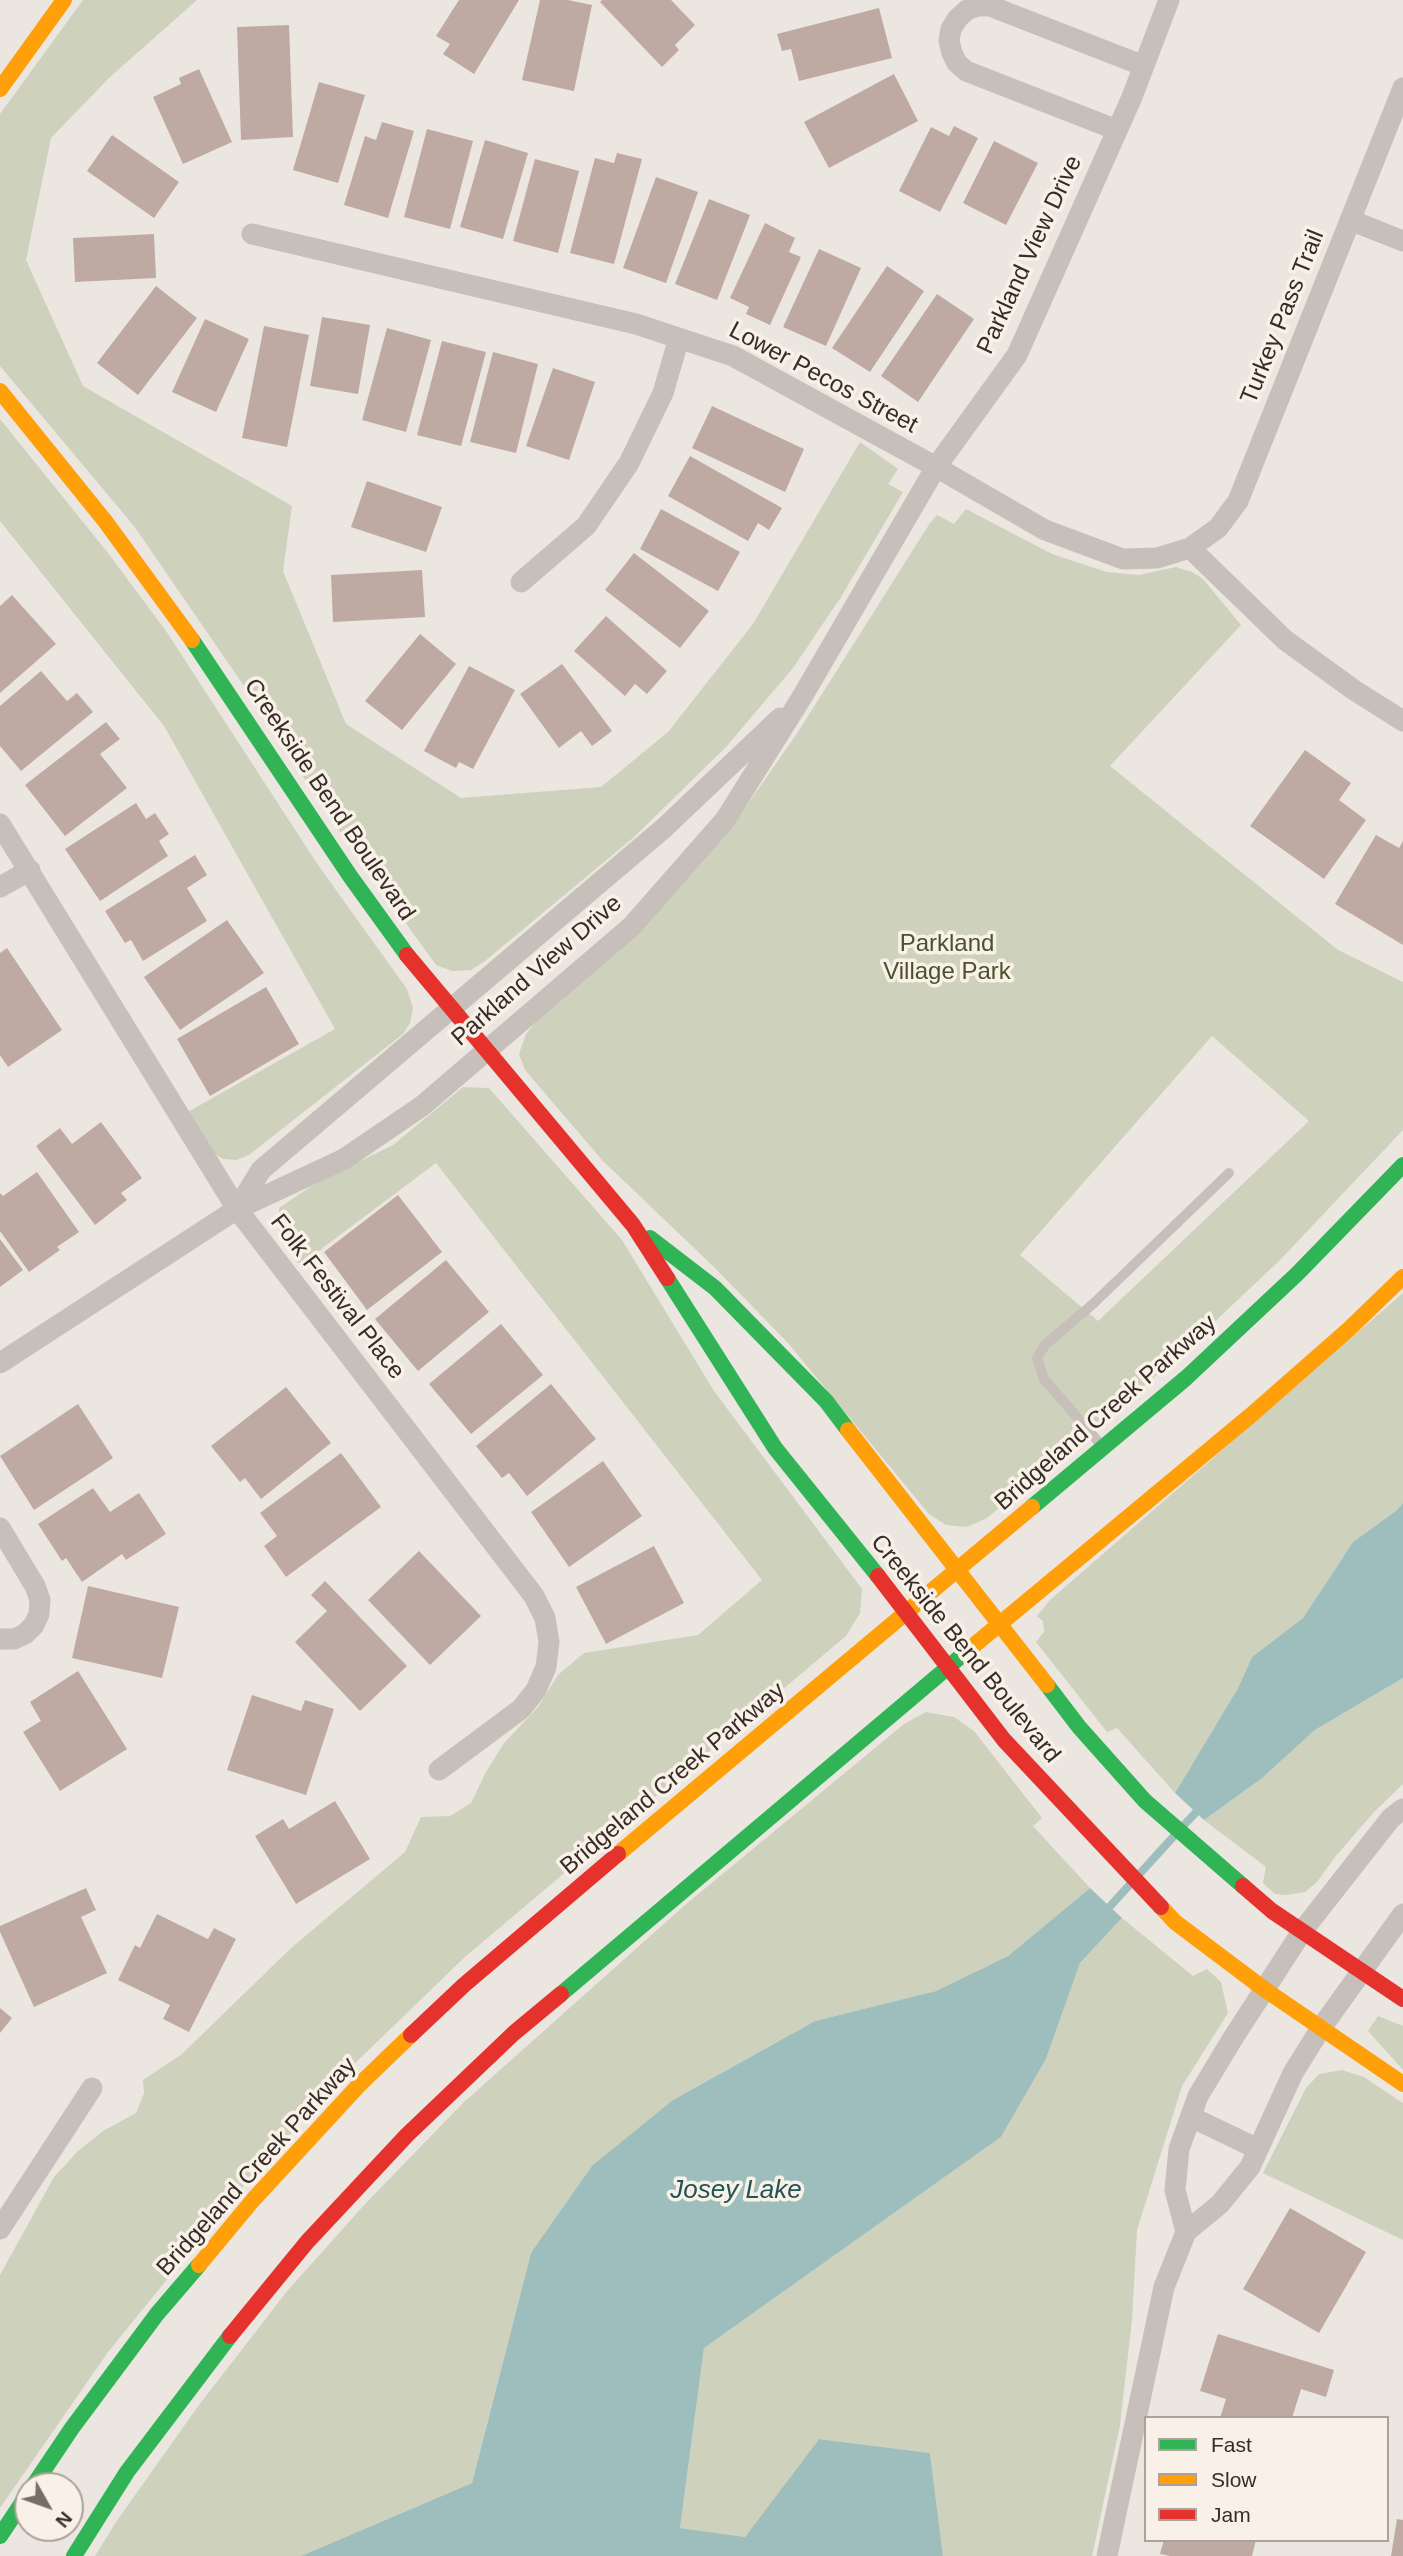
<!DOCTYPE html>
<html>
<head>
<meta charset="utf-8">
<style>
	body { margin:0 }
	#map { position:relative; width:1403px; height:2556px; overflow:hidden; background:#ece6e1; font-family:Helvetica,sans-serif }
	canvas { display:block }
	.legend { position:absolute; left:1144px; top:2416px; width:245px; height:126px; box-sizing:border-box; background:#f9f1e8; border:2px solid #aba29b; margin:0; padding:9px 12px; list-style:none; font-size:21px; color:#362c28 }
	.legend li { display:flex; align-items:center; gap:14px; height:35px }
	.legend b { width:35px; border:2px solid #aba29b }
	.north { position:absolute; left:14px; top:2472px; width:70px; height:70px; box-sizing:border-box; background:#f9f1e8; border:2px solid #aba29b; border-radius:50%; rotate:130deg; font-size:19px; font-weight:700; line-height:28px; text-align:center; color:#362c28 }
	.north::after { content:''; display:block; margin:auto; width:24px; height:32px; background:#766d69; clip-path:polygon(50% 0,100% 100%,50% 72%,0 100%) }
</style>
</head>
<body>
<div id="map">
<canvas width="1403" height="2556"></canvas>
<ul class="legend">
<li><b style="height:9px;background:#30b455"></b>Fast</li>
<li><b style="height:9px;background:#ff9f0a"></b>Slow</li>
<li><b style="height:9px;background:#e5322d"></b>Jam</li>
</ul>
<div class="north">N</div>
</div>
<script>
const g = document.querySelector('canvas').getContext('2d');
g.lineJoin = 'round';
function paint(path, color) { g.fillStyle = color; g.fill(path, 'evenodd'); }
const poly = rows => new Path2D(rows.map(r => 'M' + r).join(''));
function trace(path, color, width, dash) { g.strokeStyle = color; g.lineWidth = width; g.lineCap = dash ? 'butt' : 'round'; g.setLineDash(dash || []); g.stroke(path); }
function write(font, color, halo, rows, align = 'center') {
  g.font = font + ' Helvetica,sans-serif'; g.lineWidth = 7; g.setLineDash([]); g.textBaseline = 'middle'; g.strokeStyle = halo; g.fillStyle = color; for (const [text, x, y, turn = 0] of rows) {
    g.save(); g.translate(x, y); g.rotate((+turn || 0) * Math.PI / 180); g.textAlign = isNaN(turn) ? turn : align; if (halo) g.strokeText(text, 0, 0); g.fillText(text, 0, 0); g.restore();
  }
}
paint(poly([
	[83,0,197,0,110,77,51,138,26,260,83,386,292,506,283,571,346,724,461,798,601,787,668,732,753,624,860,442,898,469,888,484,903,492,841,597,793,668,726,747,633,838,485,961,471,970,452,971,436,965,328,815,255,702,134,526,0,366,0,114],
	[0,419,108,553,166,631,318,865,407,989,413,1008,410,1023,403,1034,249,1155,237,1160,223,1159,211,1152,186,1113,335,1029,164,726,0,521],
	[966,509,1052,554,1107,572,1139,575,1176,567,1192,572,1203,579,1241,625,1110,766,1338,950,1403,982,1403,1130,1280,1260,1172,1362,987,1518,967,1527,946,1525,929,1514,788,1343,715,1268,602,1160,525,1070,519,1054,526,1034,537,1020,617,951,675,893,738,818,798,732,930,523,937,515,954,524],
	[1212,1036,1309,1121,1098,1321,1020,1255],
	[463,1087,489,1088,622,1240,714,1391,862,1589,860,1613,846,1636,466,1956,351,2067,238,2192,108,2352,0,2508,0,2275,54,2177,78,2151,103,2131,136,2113,144,2093,143,2080,182,2054,290,1949,405,1852,421,1817,450,1816,471,1803,486,1772,504,1743,538,1707,558,1675,584,1653,698,1635,762,1580,436,1163,300,1265,279,1236,279,1208,319,1181,393,1145],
	[1403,1293,1403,1503,1398,1509,1353,1542,1303,1618,1252,1657,1238,1688,1175,1793,1117,1728,1107,1732,1036,1642,1044,1632,1043,1621,1037,1616,1050,1600],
	[1403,1678,1403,1784,1374,1812,1335,1857,1317,1882,1305,1892,1286,1895,1275,1894,1263,1883,1266,1867,1204,1820,1261,1779,1315,1730],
	[926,1712,954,1717,974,1731,1042,1818,1033,1826,1090,1888,1008,1956,936,1991,815,2021,673,2100,531,2253,472,2483,301,2556,95,2556,116,2522,199,2405,288,2290,366,2203,463,2103,685,1905,904,1724],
	[1122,1918,1193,1976,1207,1969,1221,1982,1228,2013,1182,2086,1137,2230,1132,2320,1120,2425,1092,2556,943,2556,930,2453,819,2439,745,2537,680,2528,704,2348,1001,2137,1046,2059,1080,1963],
	[1378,2016,1403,2026,1403,2070,1368,2031],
	[1342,2070,1364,2077,1403,2103,1403,2240,1263,2173,1306,2088,1319,2074]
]), '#ced1bc');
paint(poly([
	[1403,1503,1403,1678,1315,1730,1261,1779,1204,1820,1175,1793,1238,1688,1252,1657,1303,1618,1353,1542,1397,1510],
	[1090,1888,1122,1918,1080,1963,1046,2059,1001,2137,704,2348,680,2528,745,2537,819,2439,930,2453,943,2556,301,2556,472,2483,531,2253,592,2166,673,2100,815,2021,936,1991,1008,1956]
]), '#9ebebd');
trace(poly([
	[1183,1826,1203,1805],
	[1103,1914,1174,1836]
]), '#9ebebd', 8);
paint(poly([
	[459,0,519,0,474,74,443,54,450,44,436,36],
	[540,0,568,0,592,5,574,91,522,80],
	[602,0,671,0,695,25,675,45,679,50,662,67,600,2],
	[879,8,892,58,799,81,791,49,782,51,777,34],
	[289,25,293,137,241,140,237,27],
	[199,69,232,142,183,164,153,97,181,84,179,78],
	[894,74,918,121,829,168,804,122],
	[319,82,365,95,338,183,293,170],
	[382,122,414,131,388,218,344,205,365,136,376,140],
	[954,126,978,138,940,212,899,191,931,127,949,136],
	[427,129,473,141,450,229,404,217],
	[112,135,179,182,154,218,87,171],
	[485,140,528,153,503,239,460,227],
	[994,141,1038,163,1006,225,963,203],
	[617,153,642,159,614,264,570,253,595,158,614,163],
	[535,159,579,171,558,253,513,241],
	[656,177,698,192,666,283,623,268],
	[709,199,750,215,717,300,675,284],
	[765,223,795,238,789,252,801,257,770,325,746,314,749,307,730,298],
	[154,234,156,278,75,282,73,238],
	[819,249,861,268,826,346,783,327],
	[887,266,924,291,870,372,832,348],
	[156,286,197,318,138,395,97,363],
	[937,294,974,319,918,402,881,376],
	[322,317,370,325,358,394,310,386],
	[205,319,249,339,216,412,172,392],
	[264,326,309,335,287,447,242,438],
	[387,328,431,340,406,432,362,420],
	[442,341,486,352,461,446,417,435],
	[493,352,538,364,516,453,470,442],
	[553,368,595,382,569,460,526,446],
	[712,406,804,449,785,492,692,448],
	[690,456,782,508,769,530,758,523,748,541,668,496],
	[367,481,442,507,426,552,351,527],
	[661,509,740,552,718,591,640,549],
	[634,553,709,611,680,648,605,590],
	[422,570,425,617,333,622,331,575],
	[12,595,56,644,0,693,0,606],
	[606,616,667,671,647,694,635,684,625,696,574,651],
	[420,634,456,664,402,730,365,701],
	[562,664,612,731,592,746,581,731,559,748,520,694],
	[469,666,515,690,473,769,459,762,456,768,424,751],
	[41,671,67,701,77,693,93,712,21,771,0,746,0,706],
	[106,722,120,739,100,754,127,788,65,836,25,785],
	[1305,750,1351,783,1339,800,1366,820,1324,879,1250,826],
	[136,803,146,819,155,813,169,834,159,841,168,856,100,901,65,849],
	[1376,835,1399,848,1403,841,1403,945,1335,904],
	[195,855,207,875,187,888,207,921,143,961,131,940,125,943,105,911],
	[227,920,264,973,180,1030,144,977],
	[7,948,62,1030,8,1067,0,1055,0,953],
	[266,987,299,1044,210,1096,177,1039],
	[101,1122,142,1178,121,1193,127,1200,95,1225,36,1146,60,1128,72,1144],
	[37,1172,79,1232,57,1247,60,1250,29,1272,0,1231,0,1193,3,1196],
	[398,1195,442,1252,367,1310,324,1252],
	[0,1239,23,1270,0,1287],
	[446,1260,489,1312,418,1371,375,1319],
	[501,1324,543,1375,471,1434,429,1384],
	[551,1384,596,1439,527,1496,509,1473,502,1478,476,1446],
	[286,1387,331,1443,261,1499,245,1478,240,1482,211,1446],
	[78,1404,113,1458,34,1510,0,1456],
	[341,1453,381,1507,286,1577,264,1546,277,1536,260,1513],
	[603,1461,642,1516,569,1567,531,1512],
	[93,1488,110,1512,139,1493,166,1534,126,1560,122,1554,82,1582,66,1558,62,1561,38,1524],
	[654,1546,684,1603,606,1644,576,1587],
	[419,1551,481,1616,430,1665,368,1600],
	[325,1581,407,1666,360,1711,295,1642,327,1611,311,1595],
	[88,1586,179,1607,162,1678,72,1658],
	[78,1671,127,1749,60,1791,23,1732,41,1721,30,1702],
	[252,1695,301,1711,305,1700,334,1709,306,1795,227,1770],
	[335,1801,370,1859,296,1904,255,1836,283,1819,289,1829],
	[86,1888,96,1910,81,1917,107,1973,34,2007,0,1932,0,1926],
	[157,1914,208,1939,214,1928,236,1939,189,2032,163,2019,170,2005,118,1980,135,1945,140,1948],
	[0,2008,12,2018,0,2033],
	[1290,2208,1366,2252,1319,2333,1243,2289],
	[1218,2334,1334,2370,1326,2397,1301,2389,1292,2418,1220,2418,1226,2399,1200,2391],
	[1397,2519,1403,2520,1403,2556,1391,2556],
	[1164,2540,1256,2540,1252,2556,1170,2556,1160,2554]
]), '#bfaaa3');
trace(poly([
	[1102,1446,1044,1379,1037,1358,1045,1345,1094,1303,1229,1173]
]), '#c6bfba', 10);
trace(poly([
	[1117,130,966,71,957,63,952,53,949,41,951,29,958,18,967,10,978,6,990,6,1144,66],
	[1350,220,1403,241],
	[252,234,636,324,733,356,936,467,1045,530,1123,559,1157,558,1190,548,1218,528,1238,501,1403,88],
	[1190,548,1285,640,1354,690,1403,721],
	[521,582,586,526,629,463,663,393,679,338],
	[0,824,237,1209,534,1596,545,1618,549,1642,546,1667,536,1690,521,1709,439,1770],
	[0,887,30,870],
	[237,1209,261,1170,664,828,780,718],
	[0,1363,237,1209,344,1159,422,1106,632,926,725,820,802,697,936,467,1017,355,1132,97,1169,0],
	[0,1528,35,1586,40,1600,39,1614,34,1625,25,1634,14,1639,0,1639],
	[1191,2117,1258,2149],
	[0,2229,92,2088],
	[1186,2232,1175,2190,1179,2149,1198,2096,1233,2038,1303,1930,1391,1818,1403,1809],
	[1107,2556,1164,2287,1186,2232,1220,2204,1250,2167,1293,2073,1321,2028,1403,1914]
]), '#c6bfba', 21);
trace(poly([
	[192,640,350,876,407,955],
	[650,1238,715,1288,826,1401,848,1430],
	[667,1278,775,1448,878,1576],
	[1032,1507,1186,1378,1297,1274,1403,1165],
	[1047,1685,1079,1727,1145,1801,1243,1886],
	[561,1994,972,1647],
	[33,2486,72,2428,157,2314,199,2265],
	[0,2536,28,2494],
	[74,2556,127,2472,230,2336]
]), '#30b455', 16);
trace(poly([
	[0,89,64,0],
	[0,391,105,521,192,640],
	[848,1430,1047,1685],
	[972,1647,1250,1416,1348,1330,1403,1277],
	[618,1854,1032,1507],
	[1161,1907,1175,1922,1264,1989,1403,2084],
	[199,2265,253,2200,359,2085,411,2035]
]), '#ff9f0a', 16);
trace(poly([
	[407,955,633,1225,667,1278],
	[878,1576,1004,1740,1161,1907],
	[1243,1886,1272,1911,1403,1999],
	[411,2035,464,1985,618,1854],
	[230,2336,307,2242,407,2135,514,2033,561,1994]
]), '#e5322d', 16);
write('24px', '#362c28', '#f9f1e8', [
	["Parkland View Drive",1030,255,-65],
	["Turkey Pass Trail",1283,317,-68],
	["Lower Pecos Street",823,378,28],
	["Creekside Bend Boulevard",329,800,56],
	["Parkland View Drive",537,971,-41],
	["Folk Festival Place",337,1297,52],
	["Bridgeland Creek Parkway",1106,1413,-41],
	["Creekside Bend Boulevard",965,1649,51],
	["Bridgeland Creek Parkway",673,1779,-40],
	["Bridgeland Creek Parkway",257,2167,-48]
]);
write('24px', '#47532d', '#f9f1e8', [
	["Parkland",947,944],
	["Village Park",947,972]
]);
write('italic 26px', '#205556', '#f9f1e8', [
	["Josey Lake",736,2191]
]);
</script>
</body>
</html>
